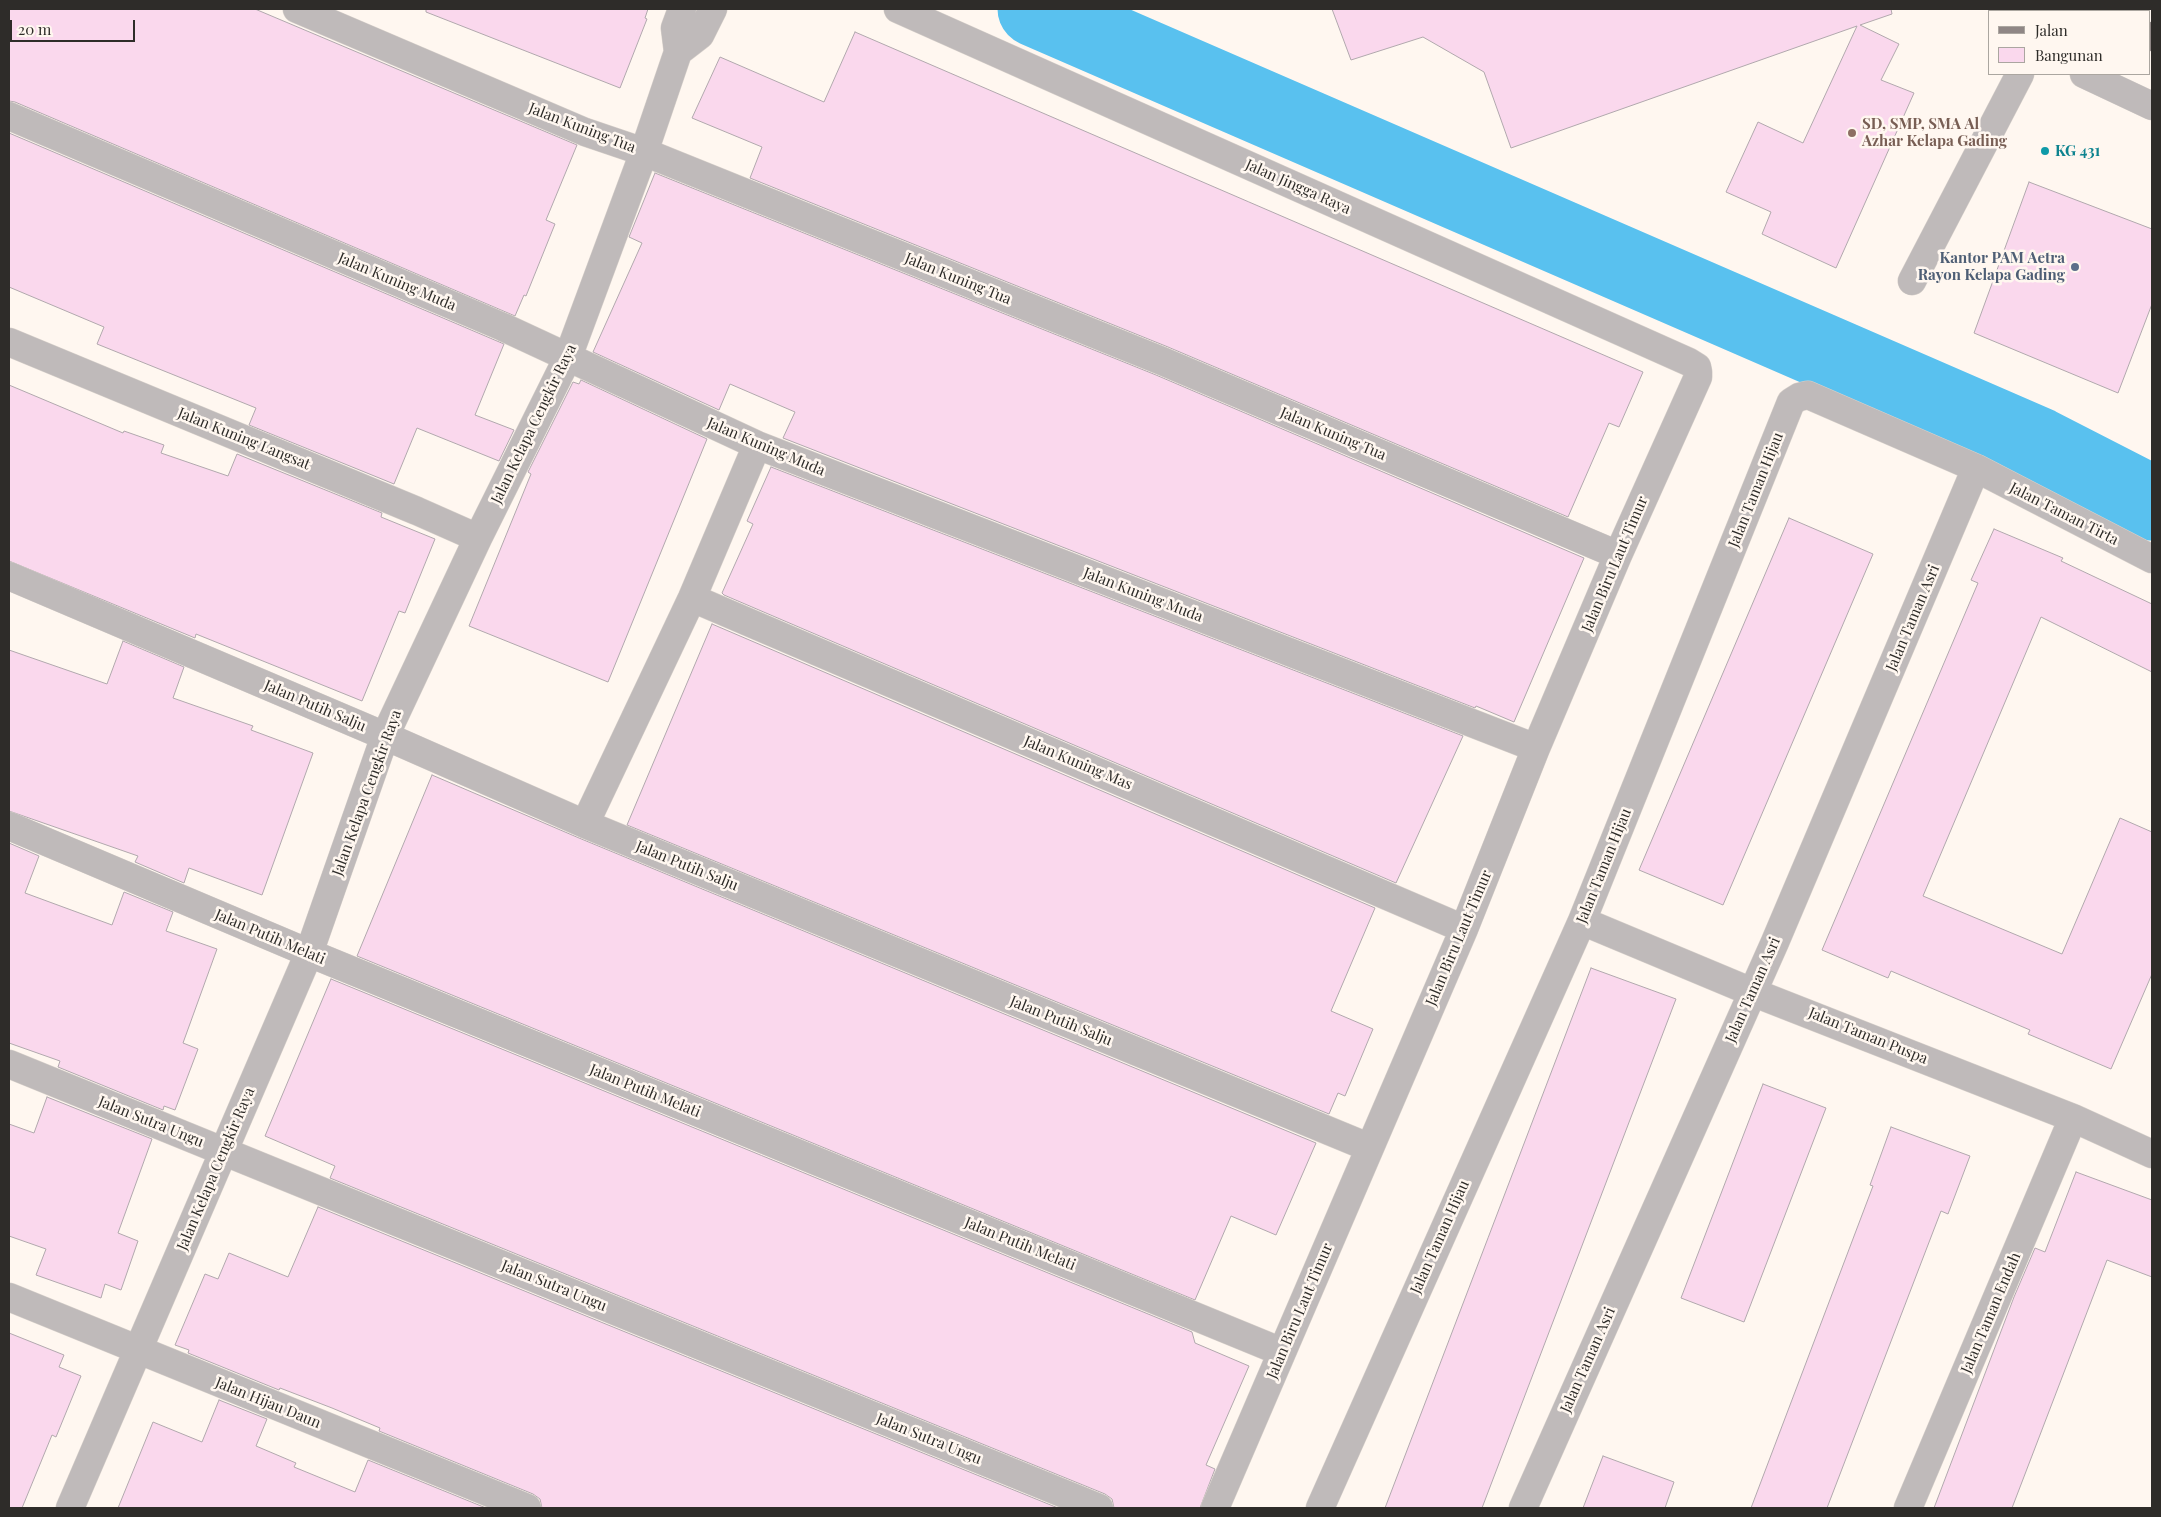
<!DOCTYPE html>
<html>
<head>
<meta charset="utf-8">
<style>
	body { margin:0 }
	#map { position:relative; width:2161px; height:1517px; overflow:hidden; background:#fff7f0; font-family:"Playfair Display",serif }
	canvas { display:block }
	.frame { position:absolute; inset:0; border:10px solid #2e2c29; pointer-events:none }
	.legend { position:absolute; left:1988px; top:10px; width:162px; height:65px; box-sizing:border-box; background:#fff7f0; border:1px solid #aba6a0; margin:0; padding:6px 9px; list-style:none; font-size:15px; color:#2e2c29 }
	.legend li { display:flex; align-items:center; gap:10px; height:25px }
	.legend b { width:25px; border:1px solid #aba6a0 }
	.scale { position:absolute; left:10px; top:20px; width:125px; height:22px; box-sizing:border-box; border:2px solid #2e2c29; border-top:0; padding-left:6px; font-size:15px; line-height:18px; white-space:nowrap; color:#2e2c29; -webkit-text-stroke:4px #fff7f0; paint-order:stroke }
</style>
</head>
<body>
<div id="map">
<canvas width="2161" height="1517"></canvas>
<div class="frame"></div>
<ul class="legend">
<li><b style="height:6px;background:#8f8685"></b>Jalan</li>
<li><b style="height:14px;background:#fad8ed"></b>Bangunan</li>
</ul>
<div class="scale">20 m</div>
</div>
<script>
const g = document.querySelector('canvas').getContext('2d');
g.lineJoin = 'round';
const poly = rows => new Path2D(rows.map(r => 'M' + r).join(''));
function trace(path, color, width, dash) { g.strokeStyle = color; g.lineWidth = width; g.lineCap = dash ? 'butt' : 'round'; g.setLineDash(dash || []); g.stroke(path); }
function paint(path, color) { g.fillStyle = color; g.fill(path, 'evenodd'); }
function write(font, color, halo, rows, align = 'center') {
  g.font = font + ' "Playfair Display",serif'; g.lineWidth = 5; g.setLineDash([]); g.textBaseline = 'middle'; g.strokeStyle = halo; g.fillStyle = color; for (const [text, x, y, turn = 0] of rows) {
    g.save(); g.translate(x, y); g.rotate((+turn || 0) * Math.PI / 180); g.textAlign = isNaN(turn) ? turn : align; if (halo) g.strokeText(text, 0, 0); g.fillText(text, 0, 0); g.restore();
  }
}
trace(poly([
	[1035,9,2039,445,2152,503]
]), '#59c1ef', 75);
const building = poly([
	[9,9,255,9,577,145,546,220,555,224,526,296,524,295,515,316,15,102,9,101,9,9],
	[426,9,648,9,645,18,647,19,620,88,426,12,426,9],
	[1332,9,1891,9,1892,14,1860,25,1899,44,1881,80,1914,93,1836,268,1762,234,1771,212,1726,192,1758,122,1803,143,1857,26,1511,148,1484,72,1423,37,1351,60,1332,9],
	[855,32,1643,372,1619,427,1609,423,1568,517,1168,347,750,178,762,147,692,118,720,57,824,102,855,32],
	[9,133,504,344,475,415,514,430,499,461,417,428,394,484,249,425,256,408,97,344,104,327,9,287,9,133],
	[655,173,1156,375,1584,558,1514,722,1476,706,1475,708,783,438,795,412,730,384,719,410,593,352,642,243,629,237,655,173],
	[2029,182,2152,229,2152,304,2118,393,1974,333,2029,182],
	[581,380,707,439,608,682,469,626,531,474,528,472,573,382,579,384,581,380],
	[9,385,123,433,124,431,164,445,161,453,228,476,237,454,382,513,381,517,435,539,405,613,399,611,362,701,196,634,195,638,9,561,9,385],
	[771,467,1463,736,1396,883,724,595,722,593,753,524,747,521,771,467],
	[1789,518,1873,554,1723,905,1639,870,1789,518],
	[1994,529,2063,558,2061,561,2152,604,2152,672,2041,617,1923,896,2062,954,2120,818,2152,832,2152,974,2111,1069,2028,1034,2030,1030,1891,971,1888,978,1822,950,1978,583,1971,580,1994,529],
	[712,624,1375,908,1331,1011,1373,1029,1345,1096,1338,1093,1329,1114,627,825,712,624],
	[123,641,184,667,173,698,253,726,251,730,313,753,262,895,189,868,184,883,135,862,138,856,9,811,9,650,107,684,123,641],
	[432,775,579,838,1316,1143,1276,1235,1231,1216,1195,1300,357,956,432,775],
	[9,843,39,856,25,893,112,925,124,892,173,912,166,931,217,949,183,1043,198,1049,175,1110,164,1106,163,1110,58,1067,60,1061,9,1043,9,843],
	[1591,968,1676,999,1551,1327,1482,1508,1385,1508,1591,968],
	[331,979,1192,1332,1195,1343,1249,1366,1206,1465,1215,1469,1200,1508,1114,1508,1112,1499,1105,1494,330,1178,335,1166,265,1136,331,979],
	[1763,1084,1826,1108,1744,1322,1681,1298,1763,1084],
	[47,1097,152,1139,118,1233,138,1241,121,1290,105,1284,101,1298,36,1275,46,1249,9,1236,9,1124,34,1133,47,1097],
	[1891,1127,1970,1156,1948,1214,1941,1211,1827,1508,1751,1508,1873,1186,1870,1185,1891,1127],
	[2076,1172,2152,1200,2152,1277,2107,1260,2012,1508,1934,1508,2014,1297,2035,1248,2045,1252,2076,1172],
	[318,1207,1058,1508,542,1508,540,1499,533,1494,379,1431,380,1428,332,1408,280,1388,279,1390,188,1353,189,1350,175,1345,205,1274,218,1279,229,1253,288,1277,318,1207],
	[9,1333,64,1355,59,1367,81,1376,56,1437,52,1435,22,1508,9,1508,9,1333],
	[219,1400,267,1419,256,1446,296,1463,294,1467,355,1492,368,1460,486,1508,118,1508,153,1422,202,1442,219,1400],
	[1603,1456,1674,1482,1665,1508,1583,1508,1603,1456]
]);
paint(building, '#fad8ed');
trace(building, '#b1a8ad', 1);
const minor = poly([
	[297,9,585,132,644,152,1162,361,1618,555],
	[898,9,1689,362,1697,367,1698,372,1698,377,1618,555,1536,748,1464,929,1215,1508],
	[2049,11,2050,9],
	[678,52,700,35,713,9],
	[2084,74,2152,106],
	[9,116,503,327,757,445,1536,748],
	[1912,281,2020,74],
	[9,342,417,511,478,538],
	[9,576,385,736,585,824,1368,1147],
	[692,598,1464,929],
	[585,824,692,598,757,445],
	[9,826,309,953,1282,1352],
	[1582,921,1752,992,2073,1118,2152,1154],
	[9,1064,1099,1508],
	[9,1297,527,1508],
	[70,1508,309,953,385,736,478,538,568,357,644,152,678,52,675,28,682,9],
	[1320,1508,1582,921,1791,402,1799,397,1808,395,1976,468,2152,559],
	[1523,1508,1775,942,1976,468],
	[1908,1508,2073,1118]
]);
const major = poly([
	[2091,9,2096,11],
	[2150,36,2152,37]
]);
trace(minor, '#d9d2cc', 29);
trace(major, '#d9d2cc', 29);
trace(minor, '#bfbaba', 28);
trace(major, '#8f8685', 28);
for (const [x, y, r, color] of [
	[1852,133,5,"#8d6e63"],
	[2045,151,5,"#0f9aa8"],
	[2075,267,5,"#5c6f8a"]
]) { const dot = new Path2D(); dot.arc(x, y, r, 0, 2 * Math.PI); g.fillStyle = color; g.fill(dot); trace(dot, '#fff7f0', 2); }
write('bold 15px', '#785e54', '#fff7f0', [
	["SD, SMP, SMA Al",1862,124],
	["Azhar Kelapa Gading",1862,141]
], 'left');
write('15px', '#2e2c29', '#fff7f0', [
	["Jalan Kuning Tua",582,128,21],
	["Jalan Jingga Raya",1298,187,24],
	["Jalan Kuning Tua",958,279,22],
	["Jalan Kuning Muda",397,282,23],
	["Jalan Kelapa Cengkir Raya",534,424,-64],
	["Jalan Kuning Tua",1333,434,23],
	["Jalan Kuning Langsat",244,439,22],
	["Jalan Kuning Muda",766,447,23],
	["Jalan Taman Hijau",1756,490,-68],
	["Jalan Taman Tirta",2064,514,27],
	["Jalan Biru Laut Timur",1615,564,-67],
	["Jalan Kuning Muda",1143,595,21],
	["Jalan Taman Asri",1913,618,-67],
	["Jalan Putih Salju",315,706,23],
	["Jalan Kuning Mas",1078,763,23],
	["Jalan Kelapa Cengkir Raya",367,793,-70],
	["Jalan Putih Salju",687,866,22],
	["Jalan Taman Hijau",1604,866,-68],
	["Jalan Putih Melati",270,937,23],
	["Jalan Biru Laut Timur",1459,938,-67],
	["Jalan Taman Asri",1753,990,-66],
	["Jalan Putih Salju",1061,1021,22],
	["Jalan Taman Puspa",1868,1036,22],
	["Jalan Putih Melati",645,1091,22],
	["Jalan Sutra Ungu",151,1122,22],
	["Jalan Kelapa Cengkir Raya",216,1169,-67],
	["Jalan Taman Hijau",1440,1237,-66],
	["Jalan Putih Melati",1020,1244,22],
	["Jalan Sutra Ungu",554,1286,22],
	["Jalan Biru Laut Timur",1300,1311,-67],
	["Jalan Taman Endah",1991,1313,-67],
	["Jalan Taman Asri",1588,1360,-66],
	["Jalan Hijau Daun",268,1403,22],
	["Jalan Sutra Ungu",929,1439,22]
]);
write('bold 15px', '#0d838f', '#fff7f0', [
	["KG 431",2055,151]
], 'left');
write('bold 15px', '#4e5e75', '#fff7f0', [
	["Kantor PAM Aetra",2065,258],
	["Rayon Kelapa Gading",2065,275]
], 'right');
</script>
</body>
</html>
